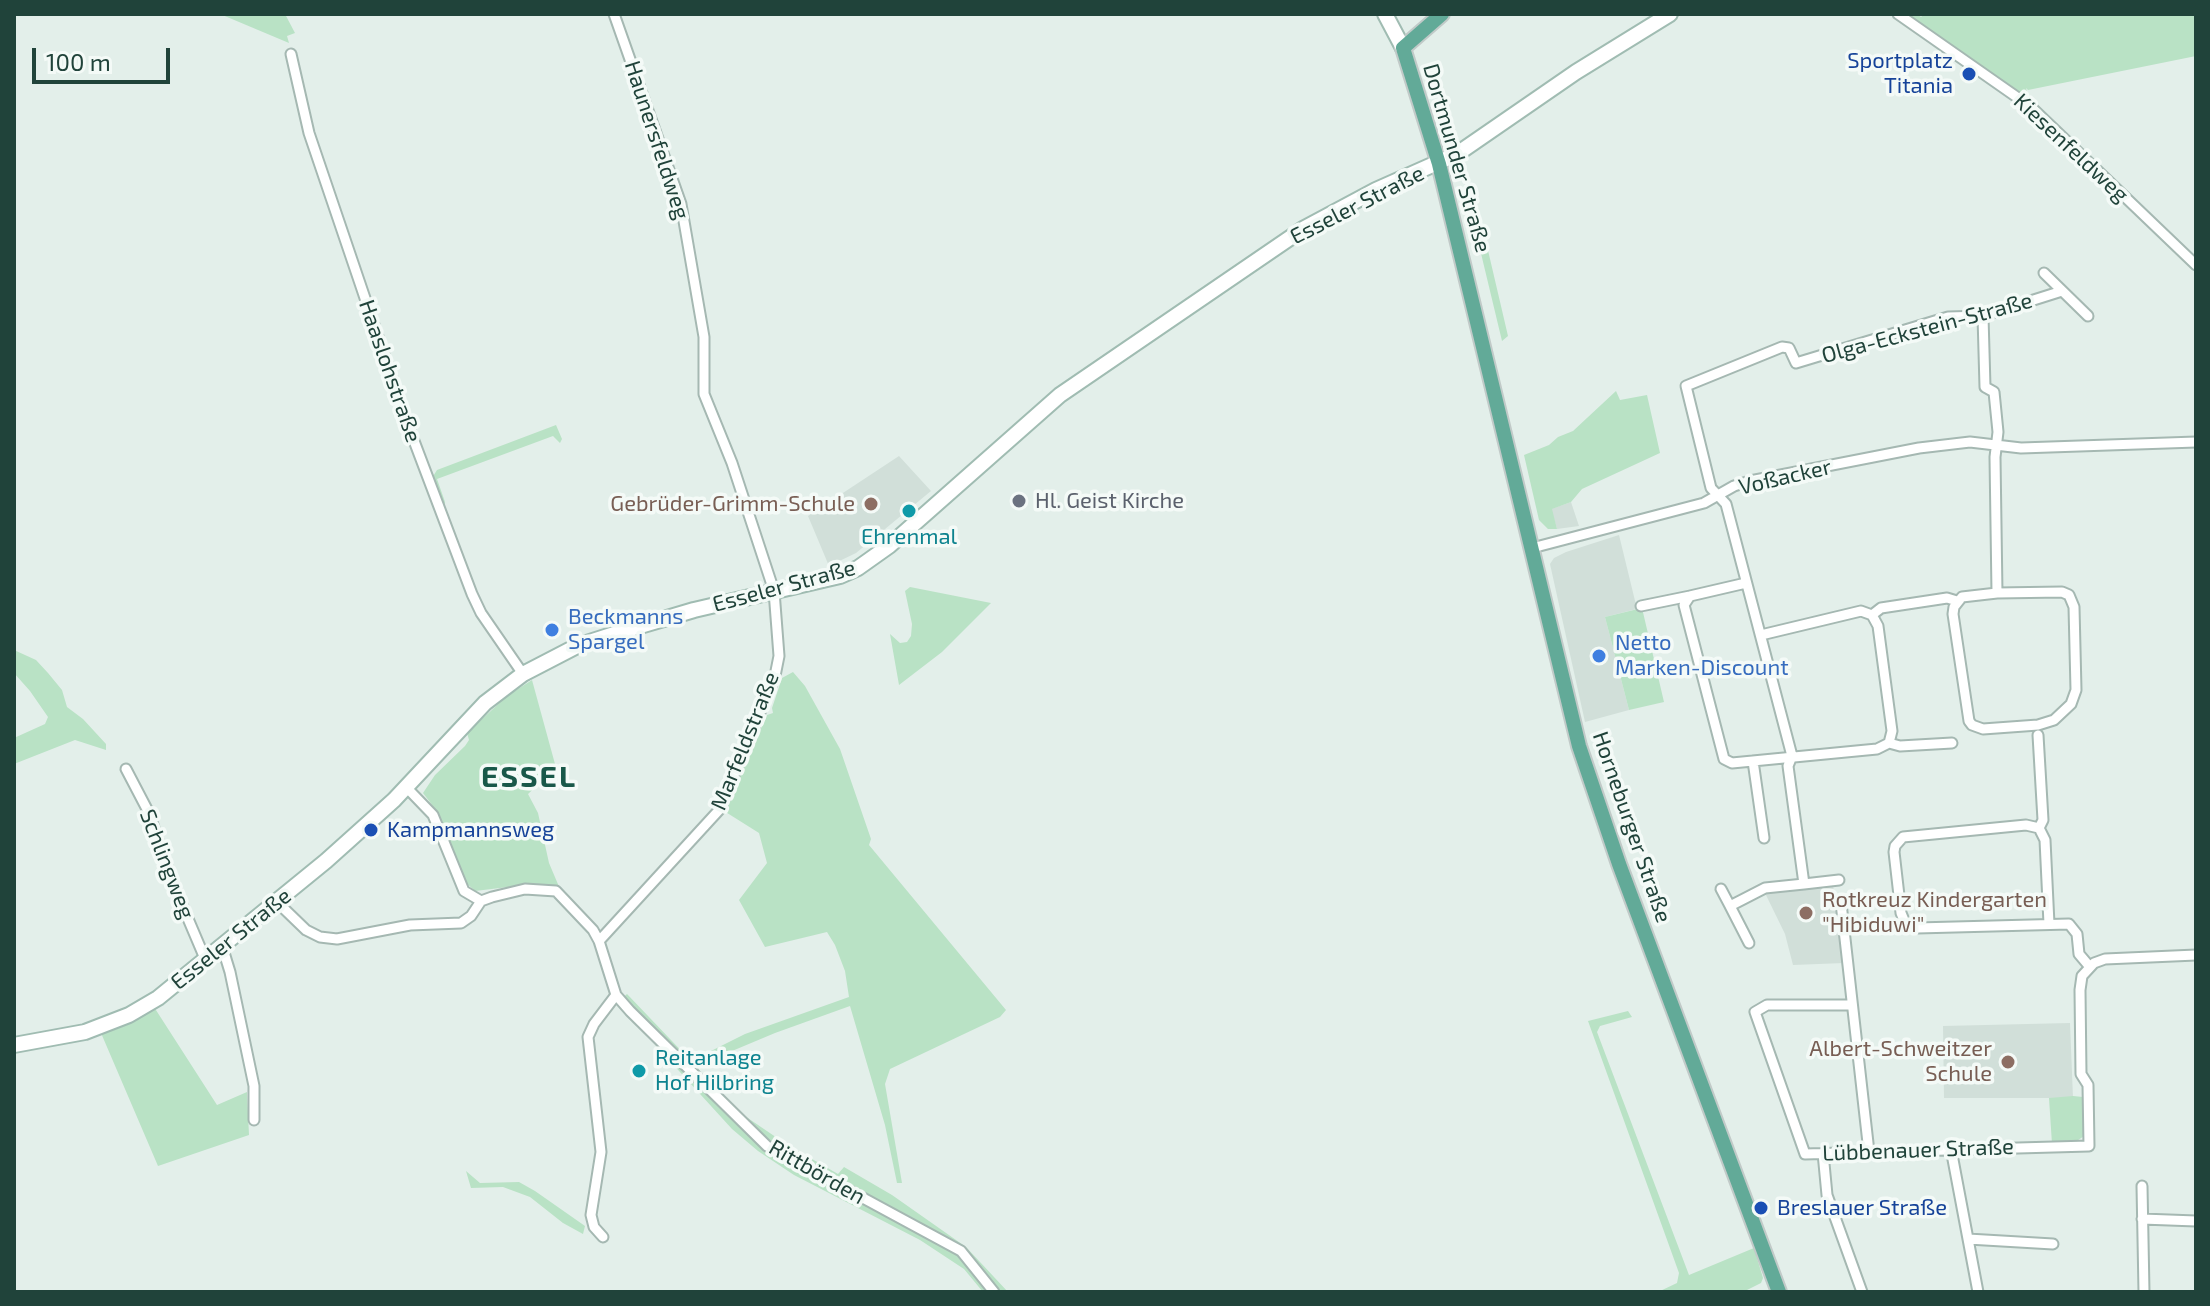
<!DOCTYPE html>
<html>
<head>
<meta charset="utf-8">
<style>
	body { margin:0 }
	#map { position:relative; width:2210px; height:1306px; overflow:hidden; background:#e3efea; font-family:"Exo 2",sans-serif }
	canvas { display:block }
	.frame { position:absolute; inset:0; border:16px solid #20433a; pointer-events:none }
	.scale { position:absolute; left:32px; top:48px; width:138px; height:36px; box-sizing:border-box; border:4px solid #20433a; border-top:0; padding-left:10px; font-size:24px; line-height:28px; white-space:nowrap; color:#20433a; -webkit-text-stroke:6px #f4faf7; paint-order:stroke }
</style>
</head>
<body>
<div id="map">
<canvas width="2210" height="1306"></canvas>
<div class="frame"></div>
<div class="scale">100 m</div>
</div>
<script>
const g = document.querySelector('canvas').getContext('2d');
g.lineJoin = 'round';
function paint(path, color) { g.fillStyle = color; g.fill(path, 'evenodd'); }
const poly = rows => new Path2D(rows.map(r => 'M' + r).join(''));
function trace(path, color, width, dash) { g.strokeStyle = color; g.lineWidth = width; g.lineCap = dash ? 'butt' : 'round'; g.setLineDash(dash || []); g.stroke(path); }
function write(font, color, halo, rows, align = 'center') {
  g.font = font + ' "Exo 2",sans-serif'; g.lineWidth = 7; g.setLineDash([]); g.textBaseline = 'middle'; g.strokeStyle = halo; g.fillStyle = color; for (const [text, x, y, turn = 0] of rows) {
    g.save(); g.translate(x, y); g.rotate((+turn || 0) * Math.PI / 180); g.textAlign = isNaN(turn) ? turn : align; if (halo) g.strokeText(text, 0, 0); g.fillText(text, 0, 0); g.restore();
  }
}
paint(poly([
	[899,456,931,491,856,553,829,566,808,516],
	[1571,502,1579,526,1557,529,1551,509],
	[1619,535,1637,609,1605,617,1629,710,1585,722,1550,564,1554,558,1566,552],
	[1833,885,1844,963,1793,965,1785,934,1765,893],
	[2070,1023,2073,1098,1944,1098,1943,1026]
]), '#d1dfd9');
paint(poly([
	[220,14,285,14,295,33,287,36,289,43],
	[1905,14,1917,14,1921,17,1924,14,2196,14,2196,56,2028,90,2026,88,2028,96,2017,94],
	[1467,195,1476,199,1508,336,1502,341],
	[1616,391,1620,400,1647,395,1660,453,1582,489,1571,502,1552,509,1557,529,1548,529,1539,520,1524,455,1549,445,1558,437,1573,431],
	[556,425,562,439,560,443,553,436,437,479,445,502,444,511,432,478,437,470],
	[910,587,991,603,942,652,899,685,890,634,900,643,907,642,911,636,912,624,905,591],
	[1642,608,1664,702,1629,710,1605,617],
	[14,640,14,650,36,660,48,673,62,690,67,707,83,719,106,744,106,750,75,740,14,764,14,738,45,724,48,717,30,691,14,673],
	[793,672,805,686,840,749,871,839,869,845,1006,1010,1000,1017,890,1069,885,1084,902,1183,897,1183,885,1125,850,1006,775,1033,713,1059,698,1069,736,1110,786,1144,838,1174,844,1167,892,1195,966,1247,1008,1292,983,1292,964,1269,920,1240,794,1175,758,1151,732,1129,617,1003,627,994,691,1061,745,1034,849,997,845,971,835,945,827,932,765,947,739,900,767,863,759,833,724,811,767,715,773,713,772,708,782,678],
	[532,680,555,764,555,769,528,794,538,813,549,863,560,889,525,885,475,891,465,882,439,814,423,793,435,775,465,746,469,740,467,733,507,696],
	[154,1007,217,1105,247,1092,249,1135,158,1166,101,1033],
	[1628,1011,1632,1017,1600,1026,1597,1032,1689,1275,1754,1248,1763,1278,1761,1283,1743,1292,1658,1292,1677,1283,1679,1273,1588,1021],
	[2073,1096,2083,1097,2084,1136,2074,1143,2052,1144,2049,1098],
	[466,1171,480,1183,519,1182,535,1191,585,1226,583,1234,563,1223,530,1197,503,1187,471,1188]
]), '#b9e2c5');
const street = poly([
	[1898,14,2031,107,2196,265],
	[291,54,309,133,408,425,472,594,481,613,523,674],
	[2044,273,2088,316],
	[1983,316,1985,387,1994,392,1998,432,1995,457,1997,593,2062,592,2069,595,2074,607,2076,690,2071,704,2054,720,2038,725,1983,729,1972,725,1969,721,1953,614,1954,607,1962,597,1997,593],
	[1532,548,1704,503,1734,486,1750,481,1919,448,1970,442,2021,448,2196,442],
	[1746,583,1690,596,1684,605,1724,759,1732,763,1877,749,1889,743,1892,731,1878,626,1872,615,1861,611,1761,635],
	[1641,606,1690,596],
	[1872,615,1881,608,1947,598,1957,601],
	[2038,735,2043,820,2039,828,2026,825,1903,837,1895,846,1894,852,1901,913,1906,925,1917,928,2069,924,2077,934,2079,954,2090,967],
	[1889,743,1900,746,1952,743],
	[1792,756,1726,504,1711,488,1686,386,1782,347,1789,348,1796,363,1948,317,1983,316,2062,291],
	[1792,756,1788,766,1804,884,1839,880],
	[1753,761,1764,838],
	[126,769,149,813,172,881,206,961],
	[406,787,433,815,464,891,481,901],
	[2039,828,2045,840,2049,924],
	[1721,889,1730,906],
	[277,902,306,930,320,937,337,939,410,925,461,923,471,916,481,901,492,897,525,889,556,891,593,930,599,941,616,995,630,1011,767,1146,961,1251,994,1292],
	[1841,903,1869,1152],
	[599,941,720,809,775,676,779,656,774,591,732,463,704,394,704,337,681,204,614,14],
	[1749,943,1730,906,1765,888,1804,884],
	[222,946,230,972,254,1086,254,1120],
	[1852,1005,1767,1005,1755,1012,1805,1154,2089,1146,2088,1085,2081,1074,2080,990,2082,976,2094,963,2105,959,2196,955],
	[1951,1149,1978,1292],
	[1823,1153,1827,1195,1862,1292],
	[2142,1186,2144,1292],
	[2142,1219,2196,1221],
	[603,1237,594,1227,591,1215,601,1152,588,1037,594,1024,616,995],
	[1968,1239,2053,1244]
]);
const secondary = poly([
	[1385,14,1403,48],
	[14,1045,85,1032,129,1015,158,998,326,861,394,800,485,703,523,674,577,646,630,629,694,610,840,576,858,568,889,546,1060,395,1303,229,1376,190,1457,154,1576,72,1670,14]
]);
const primary = poly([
	[1442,14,1403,48,1439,164,1579,746,1619,864,1779,1292]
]);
trace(street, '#a5b8b2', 13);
trace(secondary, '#a0bcb2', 18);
trace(primary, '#c1cac8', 18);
trace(street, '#fff', 9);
trace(secondary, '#fff', 14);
trace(primary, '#62aa98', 14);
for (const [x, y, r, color] of [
	[1969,74,8,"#1a4fb4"],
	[1019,501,8,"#6b7280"],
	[871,504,8,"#8d6e63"],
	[909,511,8,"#0f9aa8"],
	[552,630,8,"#3f7fe0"],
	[1599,656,8,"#3f7fe0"],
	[371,830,8,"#1a4fb4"],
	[1806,913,8,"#8d6e63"],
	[2008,1062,8,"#8d6e63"],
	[639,1071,8,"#0f9aa8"],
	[1761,1208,8,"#1a4fb4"]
]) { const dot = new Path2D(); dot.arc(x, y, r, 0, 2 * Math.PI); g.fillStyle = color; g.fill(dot); trace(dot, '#f4faf7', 3); }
write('22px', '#164399', '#f4faf7', [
	["Sportplatz",1953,61,"right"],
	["Titania",1953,86,"right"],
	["Kampmannsweg",387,830],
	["Breslauer Straße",1777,1208]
], 'left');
write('22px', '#20433a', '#f4faf7', [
	["Haunersfeldweg",657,140,72],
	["Kiesenfeldweg",2071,148,43],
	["Dortmunder Straße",1457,158,74],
	["Esseler Straße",1357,205,-27],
	["Olga-Eckstein-Straße",1927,328,-15],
	["Haaslohstraße",390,371,71],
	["Voßacker",1785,477,-13],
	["Esseler Straße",784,586,-15],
	["Marfeldstraße",745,741,-68],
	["Horneburger Straße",1632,827,71],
	["Schlingweg",167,864,69],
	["Esseler Straße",231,939,-39],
	["Lübbenauer Straße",1918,1150,-2],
	["Rittbörden",817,1172,30]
]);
write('22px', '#5b616d', '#f4faf7', [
	["Hl. Geist Kirche",1035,501]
], 'left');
write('22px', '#785e54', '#f4faf7', [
	["Gebrüder-Grimm-Schule",855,504],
	["Rotkreuz Kindergarten",1822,900,"left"],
	["\"Hibiduwi\"",1822,925,"left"],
	["Albert-Schweitzer",1992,1049],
	["Schule",1992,1074]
], 'right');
write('22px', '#0d838f', '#f4faf7', [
	["Ehrenmal",909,537],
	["Reitanlage",655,1058,"left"],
	["Hof Hilbring",655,1083,"left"]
]);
write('22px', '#366cbe', '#f4faf7', [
	["Beckmanns",568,617],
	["Spargel",568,642],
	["Netto",1615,643],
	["Marken-Discount",1615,668]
], 'left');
g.letterSpacing = '2px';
write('bold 30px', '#195849', '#f4faf7', [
	["ESSEL",529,777]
]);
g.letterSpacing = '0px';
</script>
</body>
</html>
